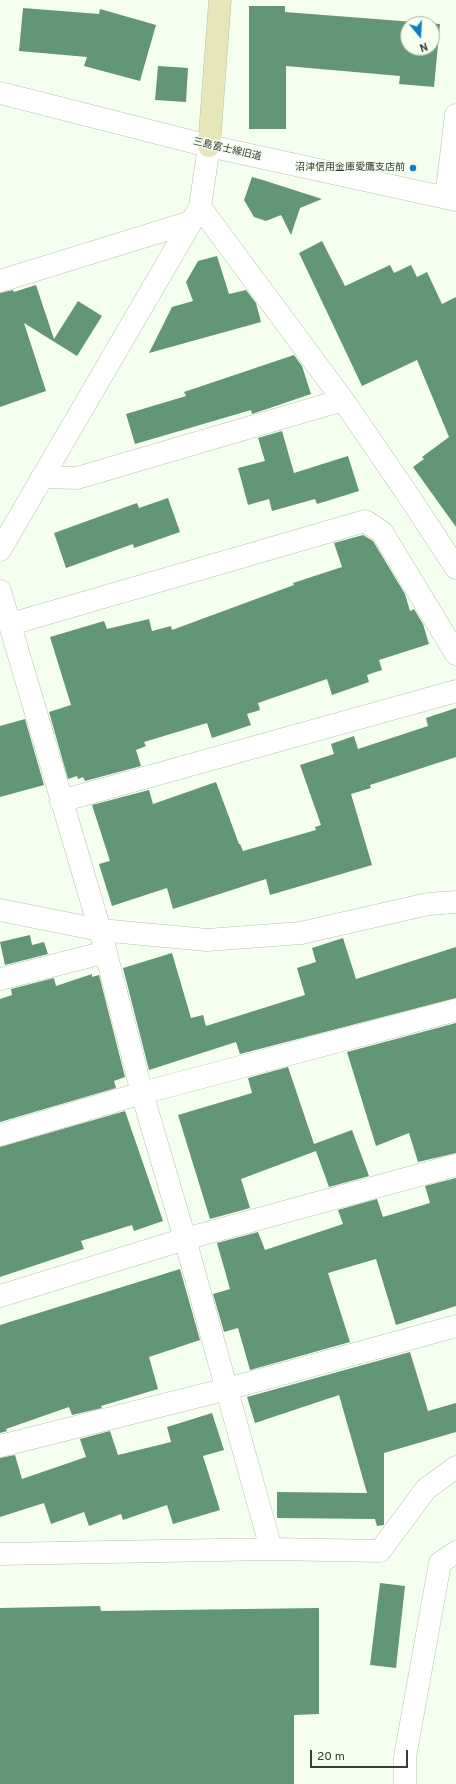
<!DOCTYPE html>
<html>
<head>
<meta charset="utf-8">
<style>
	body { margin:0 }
	#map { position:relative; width:456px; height:1784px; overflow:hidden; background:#f5ffef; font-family:Overpass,sans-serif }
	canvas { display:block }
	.north { position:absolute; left:400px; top:16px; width:40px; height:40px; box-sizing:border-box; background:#f5ffef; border:1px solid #a9b1a5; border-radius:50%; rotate:162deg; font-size:11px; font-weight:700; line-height:16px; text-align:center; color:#383d35 }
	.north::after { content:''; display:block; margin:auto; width:14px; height:18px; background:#0f7cc6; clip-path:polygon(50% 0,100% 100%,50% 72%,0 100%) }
	.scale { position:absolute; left:310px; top:1750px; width:98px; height:18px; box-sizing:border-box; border:2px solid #383d35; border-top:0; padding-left:5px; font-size:12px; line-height:14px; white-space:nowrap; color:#383d35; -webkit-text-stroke:3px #f5ffef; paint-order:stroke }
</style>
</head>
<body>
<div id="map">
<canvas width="456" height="1784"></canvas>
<div class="north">N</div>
<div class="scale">20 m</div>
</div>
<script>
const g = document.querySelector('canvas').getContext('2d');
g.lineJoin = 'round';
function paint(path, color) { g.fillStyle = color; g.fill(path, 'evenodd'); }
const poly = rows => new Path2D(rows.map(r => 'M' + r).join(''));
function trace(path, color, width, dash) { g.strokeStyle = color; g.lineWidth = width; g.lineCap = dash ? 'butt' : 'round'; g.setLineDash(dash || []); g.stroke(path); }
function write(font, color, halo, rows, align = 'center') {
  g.font = font + ' Overpass,"Noto Sans JP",sans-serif'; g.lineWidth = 3; g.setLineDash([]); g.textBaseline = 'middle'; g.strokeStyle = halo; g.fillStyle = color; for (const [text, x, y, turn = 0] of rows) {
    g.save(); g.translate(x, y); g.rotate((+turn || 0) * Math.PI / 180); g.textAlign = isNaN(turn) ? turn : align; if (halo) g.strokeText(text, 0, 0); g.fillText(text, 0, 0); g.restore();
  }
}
paint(poly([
	[249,6,285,6,285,12,440,24,434,87,399,84,400,76,286,66,286,129,249,129],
	[408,24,432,24,432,48,408,48],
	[23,8,99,14,100,9,156,25,140,81,84,66,87,57,19,51],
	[158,66,188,68,186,102,155,100],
	[252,177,266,181,322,199,300,208,291,235,281,215,266,221,254,217,244,200],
	[322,241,345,286,390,265,394,273,411,265,417,277,427,272,442,304,456,297,456,527,413,467,424,459,422,457,449,437,417,360,362,386,299,253],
	[217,256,229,294,246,290,256,303,261,322,149,353,172,307,193,301,186,282,198,261],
	[36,285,54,339,78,301,102,316,77,356,24,323,46,391,0,407,0,293,13,290,14,292],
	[294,355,302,366,311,394,252,414,251,410,135,444,126,414,186,396,184,392],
	[282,431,294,473,348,456,359,491,317,504,315,499,272,511,269,499,248,505,238,468,265,461,258,438],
	[168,498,180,532,134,548,133,544,66,568,54,533,137,503,139,508],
	[363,535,373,541,405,594,410,611,414,609,423,624,429,644,379,660,382,670,367,675,369,682,332,695,327,679,258,703,260,710,247,714,251,725,212,738,207,723,144,742,146,746,136,750,141,766,85,781,83,777,78,779,77,776,68,779,49,712,71,705,50,637,104,621,107,629,149,619,152,631,171,626,172,630,294,585,293,583,342,567,334,543],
	[456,708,456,757,370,785,371,788,351,794,372,865,270,895,266,879,173,909,167,888,112,906,99,864,110,861,92,805,149,790,153,804,216,782,239,844,240,844,243,851,316,830,315,827,321,825,300,765,334,754,331,744,354,736,358,749,428,726,426,718],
	[25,719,44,785,0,797,0,726],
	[30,935,32,945,44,942,48,954,5,965,0,942],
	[343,938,356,979,456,947,456,998,240,1054,236,1042,149,1070,123,968,172,953,191,1018,203,1015,206,1026,305,995,297,968,316,962,312,948],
	[92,974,92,977,99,975,125,1077,114,1081,116,1088,0,1122,0,999,12,995,11,989,54,978,56,986],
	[456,1023,456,1153,418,1162,409,1133,376,1146,347,1052],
	[288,1067,314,1144,352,1130,369,1176,329,1187,316,1151,241,1179,250,1208,210,1219,178,1115,252,1093,248,1078],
	[125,1111,163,1221,134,1231,132,1225,81,1241,84,1249,0,1277,0,1147],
	[456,1178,456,1306,396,1325,376,1259,328,1273,350,1342,250,1370,238,1328,224,1332,213,1294,230,1289,217,1243,258,1232,265,1250,343,1224,338,1210,377,1199,383,1217,430,1203,425,1186],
	[180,1269,200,1340,149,1357,158,1389,101,1406,102,1408,72,1415,69,1407,6,1429,7,1431,0,1433,0,1325],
	[410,1352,428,1411,456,1403,456,1432,384,1453,384,1525,377,1526,375,1519,277,1518,277,1492,367,1493,339,1395,255,1423,247,1397],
	[212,1413,224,1450,203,1456,220,1510,173,1524,167,1505,123,1520,121,1514,89,1526,84,1512,51,1524,44,1503,0,1517,0,1458,15,1455,22,1479,86,1457,80,1439,110,1431,118,1455,171,1442,167,1427],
	[380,1583,405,1586,396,1668,370,1665],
	[100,1606,101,1611,319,1608,319,1714,294,1715,294,1784,0,1784,0,1608]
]), '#629675');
const street = poly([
	[0,93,209,146,456,200],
	[446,198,456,115],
	[200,207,343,400,410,498,456,568],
	[0,281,191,222],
	[42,477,77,478,343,400],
	[0,550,200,207,209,146],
	[0,591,100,930,142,1093,185,1239,271,1549],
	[11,624,365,521,382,532,456,654],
	[61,801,456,691],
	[0,910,100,930,207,940,301,933,428,904,456,902],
	[0,979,106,952],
	[0,1135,142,1093,456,1010],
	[0,1296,185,1239,456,1165],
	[0,1446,227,1389,456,1326],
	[0,1554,271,1549,380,1551,426,1489,456,1467],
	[405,1784,405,1757,440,1563,456,1552]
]);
const secondary = poly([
	[209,146,220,0]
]);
trace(street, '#b6c1af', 23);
trace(secondary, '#b6c1af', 23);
trace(street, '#fff', 22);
trace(secondary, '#e6e6b8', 22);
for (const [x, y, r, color] of [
	[413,168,4,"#0f7cc6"]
]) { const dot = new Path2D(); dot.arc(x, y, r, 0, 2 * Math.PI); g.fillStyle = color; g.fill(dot); trace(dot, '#f5ffef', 1.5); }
write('10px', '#383d35', '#f5ffef', [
	["三島富士線旧道",227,150,13]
]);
write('10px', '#383d35', '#f5ffef', [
	["沼津信用金庫愛鷹支店前",405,168]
], 'right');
</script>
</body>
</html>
